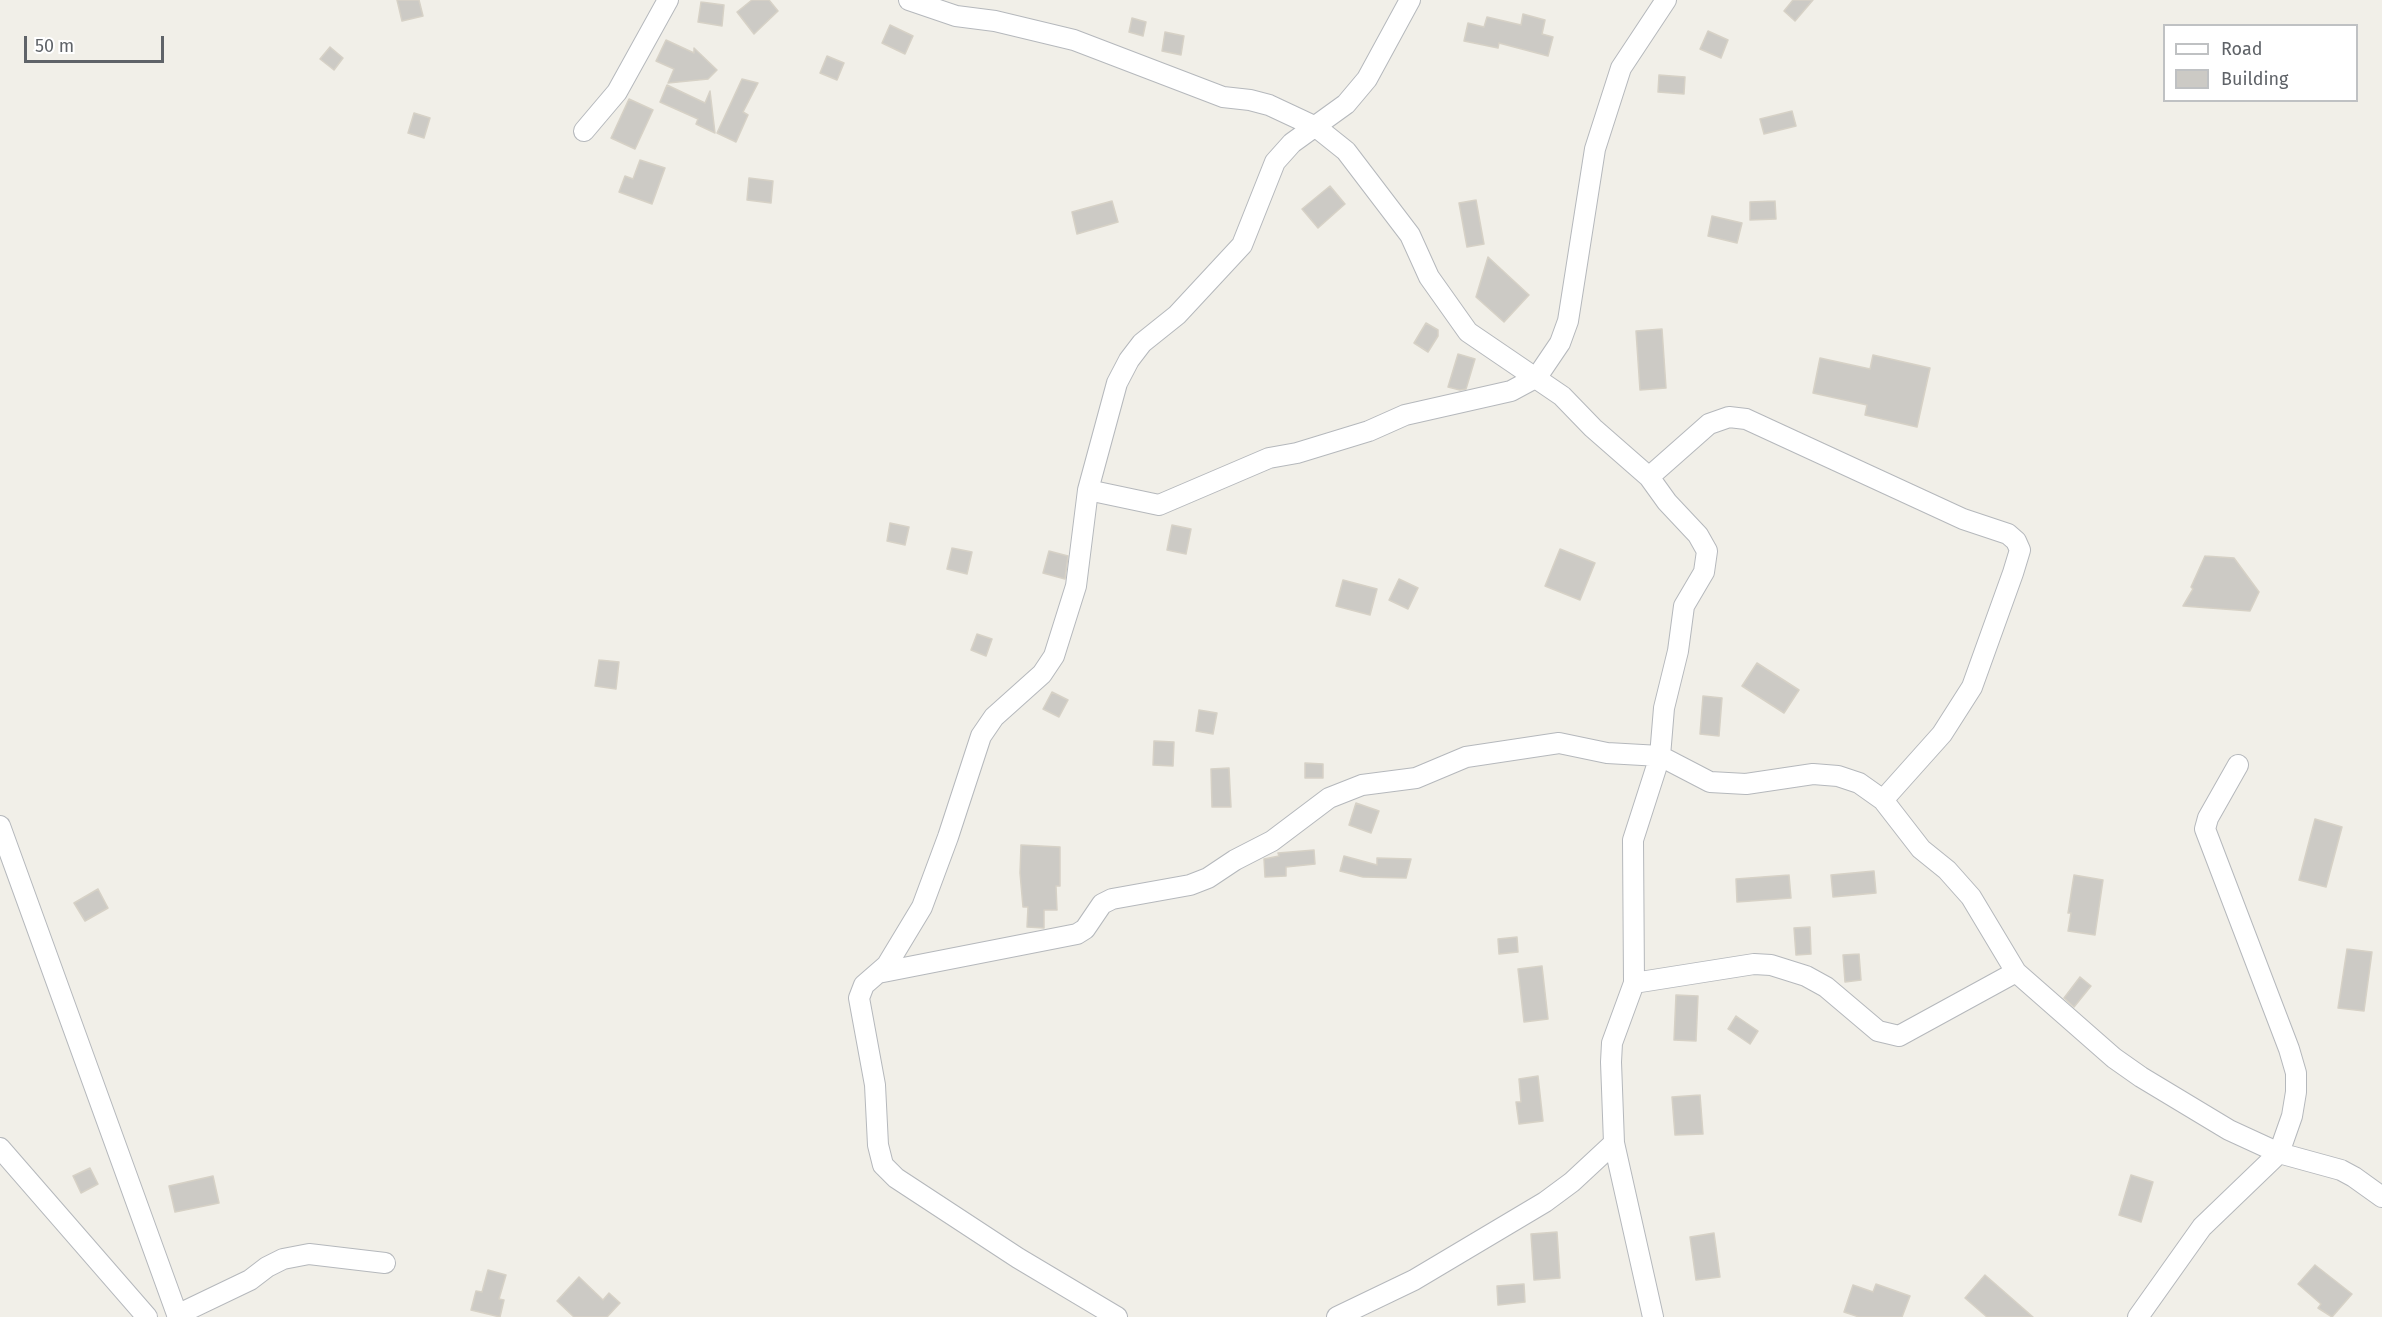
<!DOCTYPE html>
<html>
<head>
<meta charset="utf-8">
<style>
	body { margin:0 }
	#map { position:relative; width:2382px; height:1317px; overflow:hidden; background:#f1efe8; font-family:"Fira Sans",sans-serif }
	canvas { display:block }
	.legend { position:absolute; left:2163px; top:24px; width:195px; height:78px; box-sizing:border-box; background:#fff; border:2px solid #bfc1c3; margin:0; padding:8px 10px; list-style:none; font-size:18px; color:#5f6368 }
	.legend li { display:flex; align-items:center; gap:12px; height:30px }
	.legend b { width:30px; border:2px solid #bfc1c3 }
	.scale { position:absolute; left:24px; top:36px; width:140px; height:27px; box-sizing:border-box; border:3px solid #5f6368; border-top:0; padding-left:8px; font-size:18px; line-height:21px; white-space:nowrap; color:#5f6368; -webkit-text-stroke:4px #fff; paint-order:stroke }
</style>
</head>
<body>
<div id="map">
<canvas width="2382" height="1317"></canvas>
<ul class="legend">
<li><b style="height:8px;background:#fff"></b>Road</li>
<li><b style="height:16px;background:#cccac5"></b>Building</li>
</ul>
<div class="scale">50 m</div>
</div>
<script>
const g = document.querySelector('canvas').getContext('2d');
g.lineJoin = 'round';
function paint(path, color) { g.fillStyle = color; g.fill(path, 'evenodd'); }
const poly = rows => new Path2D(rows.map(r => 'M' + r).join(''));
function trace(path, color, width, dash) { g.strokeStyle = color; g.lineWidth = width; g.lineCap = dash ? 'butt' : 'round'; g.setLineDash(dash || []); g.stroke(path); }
const building = poly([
	[397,0,419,0,423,16,402,21,397,0],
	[752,0,769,0,778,11,754,34,737,12,752,0],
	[1793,0,1813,0,1795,21,1784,11,1793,0],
	[701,2,724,5,722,26,698,22,701,2],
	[1523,14,1545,20,1542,34,1553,37,1548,56,1499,43,1498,48,1464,41,1468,23,1484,27,1487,17,1521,25,1523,14],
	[1132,18,1146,22,1143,36,1129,32,1132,18],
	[890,25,913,36,905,54,882,43,890,25],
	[1708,31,1728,40,1721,58,1700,49,1708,31],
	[1165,32,1184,36,1181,55,1162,51,1165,32],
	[666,40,694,53,694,48,717,70,708,79,668,83,674,69,656,61,666,40],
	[330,47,343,58,334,70,320,59,330,47],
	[827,56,844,63,837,80,820,73,827,56],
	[1659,75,1685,77,1684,94,1658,92,1659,75],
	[742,79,758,83,743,112,748,115,736,142,717,133,742,79],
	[667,85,705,103,710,91,715,133,696,124,698,119,660,102,667,85],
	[629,99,653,110,635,149,611,138,629,99],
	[1792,111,1796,126,1764,134,1760,119,1792,111],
	[414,113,430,118,424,138,408,133,414,113],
	[640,160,665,168,652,204,619,192,625,176,633,179,640,160],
	[749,178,773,181,771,203,747,200,749,178],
	[1330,186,1345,204,1318,228,1302,209,1330,186],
	[1476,200,1484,244,1467,247,1459,203,1476,200],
	[1112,201,1118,222,1077,234,1072,212,1112,201],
	[1775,201,1776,219,1750,220,1750,202,1775,201],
	[1712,216,1742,223,1737,243,1708,236,1712,216],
	[1488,257,1529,295,1504,322,1476,297,1488,257],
	[1426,323,1438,330,1438,336,1428,352,1414,343,1426,323],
	[1662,329,1666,388,1640,390,1636,331,1662,329],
	[1458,354,1475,359,1466,389,1460,390,1448,387,1458,354],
	[1873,355,1930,368,1917,427,1865,415,1867,405,1813,393,1820,358,1870,369,1873,355],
	[890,523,909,527,905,545,887,541,890,523],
	[1172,525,1191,529,1186,554,1167,550,1172,525],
	[952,548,972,552,967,574,947,569,952,548],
	[1560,549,1595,563,1580,600,1545,586,1560,549],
	[1049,551,1068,556,1065,579,1043,573,1049,551],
	[2205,556,2234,558,2259,592,2250,611,2183,606,2193,589,2191,587,2205,556],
	[1399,579,1418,588,1408,609,1389,600,1399,579],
	[1343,580,1377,589,1370,615,1336,606,1343,580],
	[977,634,992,639,986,656,971,650,977,634],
	[599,660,619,662,616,689,595,686,599,660],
	[1757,663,1799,690,1784,713,1742,686,1757,663],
	[1052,692,1068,700,1059,717,1043,709,1052,692],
	[1703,696,1722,698,1719,736,1700,734,1703,696],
	[1199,710,1217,713,1213,734,1196,731,1199,710],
	[1154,741,1174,742,1173,766,1153,765,1154,741],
	[1305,763,1323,764,1323,778,1305,778,1305,763],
	[1229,768,1231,807,1212,807,1211,769,1229,768],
	[1356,803,1379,811,1371,833,1349,825,1356,803],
	[2315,819,2342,827,2326,887,2299,880,2315,819],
	[1021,845,1060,847,1060,886,1056,886,1057,910,1044,910,1044,928,1027,927,1028,907,1023,907,1020,873,1021,845],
	[1314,850,1315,864,1286,867,1286,876,1265,877,1264,859,1279,856,1278,853,1314,850],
	[1344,856,1377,865,1377,858,1411,859,1406,878,1363,877,1340,871,1344,856],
	[1874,871,1876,893,1833,897,1831,875,1874,871],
	[1789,875,1791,898,1737,902,1736,879,1789,875],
	[2074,875,2103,880,2095,935,2068,931,2071,913,2068,913,2074,875],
	[98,889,108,908,85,921,74,903,98,889],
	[1810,927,1811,954,1796,955,1794,928,1810,927],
	[1517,937,1518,952,1499,954,1498,939,1517,937],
	[2347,949,2372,952,2364,1011,2338,1008,2347,949],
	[1859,954,1861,980,1845,982,1843,955,1859,954],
	[1542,966,1548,1019,1524,1022,1518,969,1542,966],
	[2080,977,2091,986,2074,1007,2064,998,2080,977],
	[1676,995,1698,996,1696,1041,1674,1040,1676,995],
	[1736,1016,1758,1031,1750,1044,1728,1029,1736,1016],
	[1538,1076,1543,1121,1519,1124,1516,1102,1521,1102,1519,1079,1538,1076],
	[1700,1095,1703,1134,1675,1135,1672,1097,1700,1095],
	[90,1168,98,1184,81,1193,73,1176,90,1168],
	[2131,1175,2153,1182,2141,1222,2119,1215,2131,1175],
	[213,1176,219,1203,175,1212,169,1186,213,1176],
	[1557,1232,1560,1278,1534,1280,1531,1234,1557,1232],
	[1714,1233,1720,1277,1696,1280,1690,1237,1714,1233],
	[2315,1265,2352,1294,2332,1317,2318,1308,2321,1304,2298,1284,2315,1265],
	[488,1270,506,1275,499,1299,504,1300,500,1317,471,1310,476,1291,482,1292,488,1270],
	[1985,1275,2033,1317,1987,1317,1965,1298,1985,1275],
	[579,1277,603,1300,609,1293,620,1303,607,1317,574,1317,557,1301,579,1277],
	[1524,1284,1525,1302,1498,1305,1497,1286,1524,1284],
	[1876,1284,1910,1296,1902,1317,1859,1317,1844,1312,1853,1285,1873,1292,1876,1284]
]);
paint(building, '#cccac5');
trace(building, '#d6d1c6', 1.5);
const minor = poly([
	[909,0,956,16,995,21,1074,40,1223,97,1250,100,1269,105,1316,127,1346,151,1410,235,1429,277,1468,332,1562,396,1593,428,1649,477,1667,502,1698,535,1707,551,1704,572,1684,606,1678,651,1664,708,1660,756,1633,840,1634,983,1612,1043,1611,1062,1614,1143,1653,1317],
	[584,131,617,92,668,0],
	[1649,477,1709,424,1729,417,1746,419,1963,519,2008,534,2016,541,2020,550,2013,573,1972,687,1942,734,1883,800],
	[1088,490,1159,505,1269,458,1297,453,1369,431,1405,415,1511,391,1537,377,1560,343,1568,321,1595,149,1621,68,1666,0],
	[0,826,178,1317],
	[878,973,1077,934,1085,929,1102,904,1112,899,1190,885,1208,878,1235,860,1272,841,1329,798,1362,785,1416,778,1466,757,1559,743,1607,753,1660,756,1710,782,1746,784,1813,774,1838,776,1859,783,1883,800,1921,849,1947,870,1971,897,2016,972,2114,1058,2141,1077,2229,1130,2279,1153,2341,1170,2354,1177,2382,1197],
	[1634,983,1754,964,1771,965,1806,976,1826,987,1878,1031,1899,1036,2016,972],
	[0,1148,147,1317],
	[177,1315,250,1280,267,1267,283,1259,309,1254,385,1263],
	[1117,1317,1018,1258,896,1178,883,1165,878,1145,875,1085,859,998,864,985,887,965,922,907,948,837,981,736,994,717,1042,674,1054,656,1076,586,1088,490,1117,383,1129,360,1142,343,1177,315,1242,245,1275,162,1292,143,1346,104,1367,79,1410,0],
	[1337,1317,1414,1280,1545,1202,1572,1182,1614,1143],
	[2138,1317,2202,1227,2279,1153,2292,1116,2296,1092,2296,1073,2289,1049,2205,829,2208,818,2238,765]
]);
trace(minor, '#b5b8bc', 22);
trace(minor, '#fff', 20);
</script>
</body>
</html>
